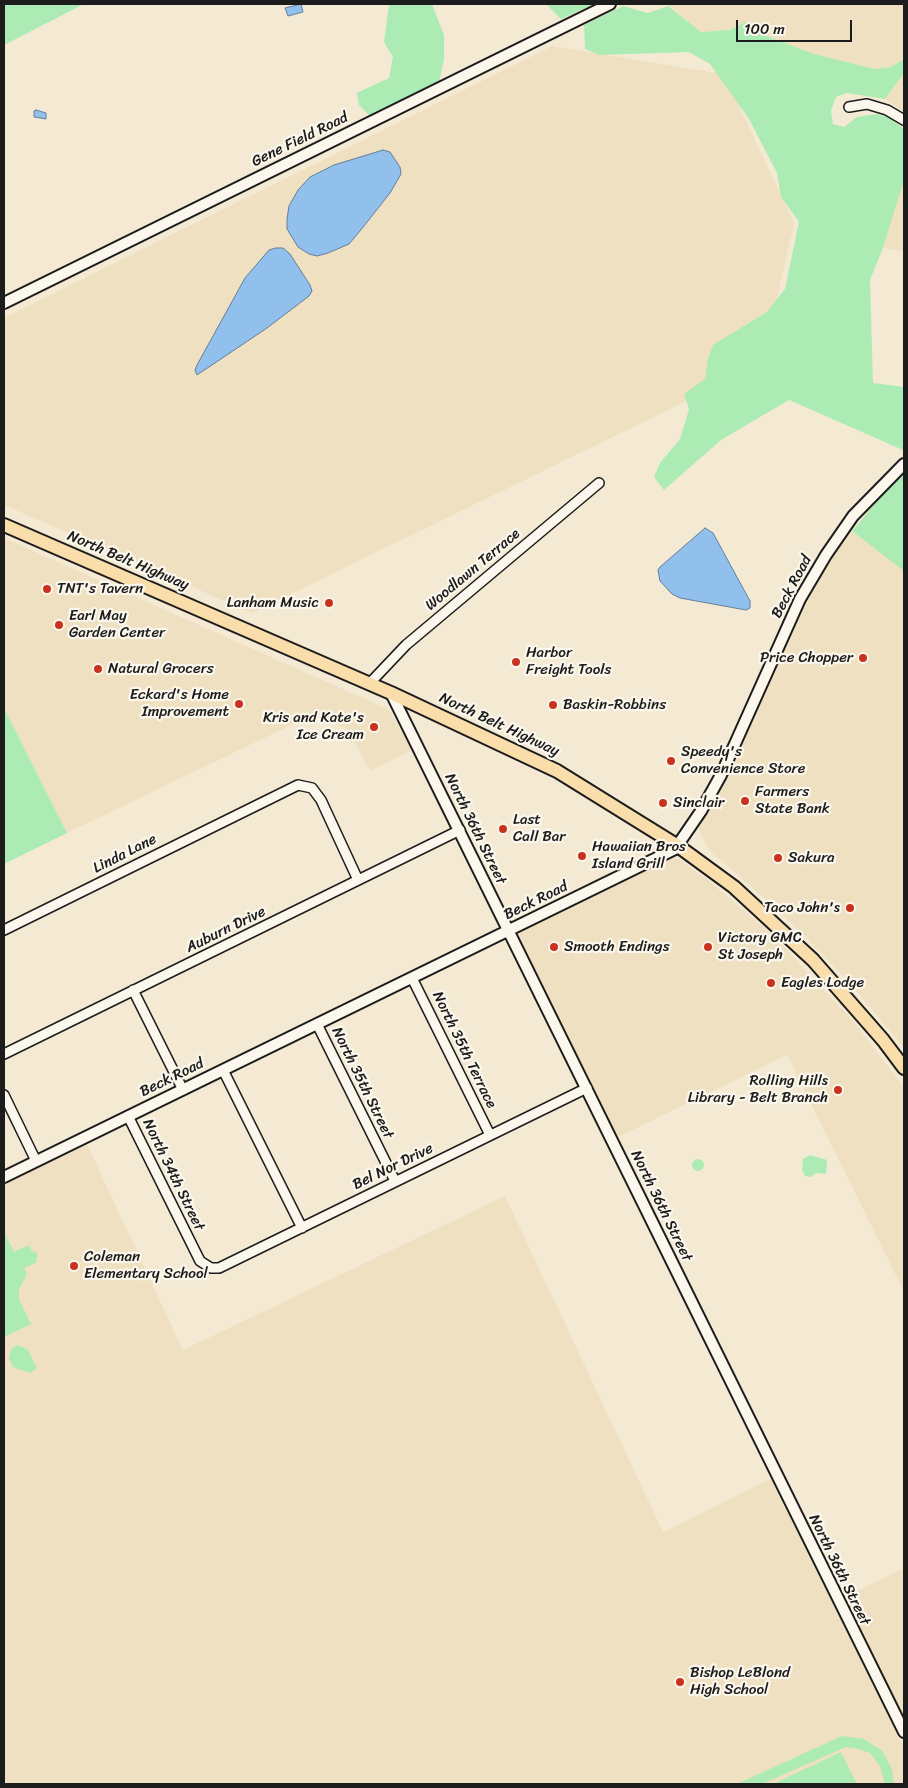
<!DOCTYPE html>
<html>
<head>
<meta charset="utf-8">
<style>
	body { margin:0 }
	#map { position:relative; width:908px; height:1788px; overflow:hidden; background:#f4ead3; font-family:Sriracha,sans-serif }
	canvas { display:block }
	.frame { position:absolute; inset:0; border:5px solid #1c1c1c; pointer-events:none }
	.scale { position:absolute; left:736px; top:20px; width:116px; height:22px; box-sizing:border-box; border:2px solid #1c1c1c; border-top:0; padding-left:6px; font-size:15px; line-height:18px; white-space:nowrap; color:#1c1c1c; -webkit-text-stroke:4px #fbf7ec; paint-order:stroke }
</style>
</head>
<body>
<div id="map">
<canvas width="908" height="1788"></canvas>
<div class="frame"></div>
<div class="scale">100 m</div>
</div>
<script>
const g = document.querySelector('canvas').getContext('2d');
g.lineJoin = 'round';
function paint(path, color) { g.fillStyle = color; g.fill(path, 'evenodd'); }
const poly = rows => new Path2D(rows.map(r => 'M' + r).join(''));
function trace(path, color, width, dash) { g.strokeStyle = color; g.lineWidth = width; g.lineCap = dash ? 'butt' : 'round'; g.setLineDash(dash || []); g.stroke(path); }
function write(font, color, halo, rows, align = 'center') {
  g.font = font + ' Sriracha,sans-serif'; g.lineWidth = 4.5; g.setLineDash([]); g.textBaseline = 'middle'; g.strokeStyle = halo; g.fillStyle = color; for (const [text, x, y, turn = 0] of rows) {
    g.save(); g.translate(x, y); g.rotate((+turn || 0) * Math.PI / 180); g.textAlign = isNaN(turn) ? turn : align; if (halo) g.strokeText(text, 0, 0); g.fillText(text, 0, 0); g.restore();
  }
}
paint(poly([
	[667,4,904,4,904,59,891,67,875,69,814,54,761,34,745,22,730,30,701,32],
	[552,46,724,74,794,223,774,312,713,388,252,613,4,505,4,318],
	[904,73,904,112,885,99],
	[904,180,904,252,883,248],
	[852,531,904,571,904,1048,847,980,780,912,709,850,700,833,699,826,743,741,802,607,820,575],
	[4,538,383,707,389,710,413,750,370,771,347,729,312,715,67,833,4,708],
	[673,858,679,859,709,881,774,936,853,1021,904,1087,904,1292,787,1055,616,1138,516,935,518,931],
	[86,1142,183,1350,505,1196,663,1532,772,1478,904,1748,904,1784,4,1784,4,1182],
	[904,1568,904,1721,842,1598]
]), '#efe0c2');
paint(poly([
	[4,4,84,4,4,45],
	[389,4,432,4,444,35,444,59,439,83,371,117,359,105,357,93,389,78,393,57,384,42],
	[546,4,594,4,561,19],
	[623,6,648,13,668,6,701,32,730,30,745,22,761,34,814,54,875,69,891,67,904,59,904,73,885,99,847,93,836,97,831,111,833,124,844,127,857,117,877,114,889,117,904,129,904,180,883,248,870,280,873,383,904,387,903,450,789,400,721,440,664,490,654,477,660,463,680,439,689,409,684,394,705,379,708,359,713,345,767,312,785,289,799,222,781,197,777,173,749,119,710,64,689,52,599,55,585,49,584,25],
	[904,474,904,571,852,531,880,498],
	[4,708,67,833,4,864],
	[810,1155,827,1160,826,1174,816,1173,811,1177,805,1176,802,1170,803,1159],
	'692 1165a6 6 0 1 1 12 0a6 6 0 1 1-12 0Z',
	[4,1232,14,1252,29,1245,32,1252,35,1251,38,1256,36,1258,37,1262,24,1268,27,1274,19,1289,19,1299,31,1324,4,1337],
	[18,1345,28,1350,37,1368,30,1373,13,1367,9,1358,12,1348],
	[842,1736,864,1739,882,1751,892,1769,894,1784,885,1784,880,1766,870,1753,855,1748,846,1747,762,1784,737,1784],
	[841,1752,857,1784,773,1784]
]), '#acebb3');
const water = poly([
	[301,4,303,12,288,16,285,8,301,4],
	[36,110,46,113,46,119,34,117,34,111,36,110],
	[383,150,390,152,400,167,401,174,390,193,360,231,349,244,328,253,317,256,309,254,298,247,287,229,287,219,289,206,298,190,310,177,334,165,383,150],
	[276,248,283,248,290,254,310,285,312,291,309,296,267,328,197,375,195,370,197,365,245,278,269,250,276,248],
	[705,528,713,533,750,601,750,608,746,610,680,598,672,594,660,581,658,570,660,567,705,528]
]);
paint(water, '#92c0ec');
trace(water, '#637e99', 1);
const minor = poly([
	[849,107,867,104,887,110,904,120],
	[369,684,406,645,599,483],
	[4,930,298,785,312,788,321,800,358,880],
	[412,978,490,1135],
	[133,990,183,1090],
	[317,1024,395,1181],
	[4,1054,460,830],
	[223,1070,302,1228],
	[4,1095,36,1161],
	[128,1116,200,1261,211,1268,219,1268,587,1088]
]);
const tertiary = poly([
	[4,303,610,4],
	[391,693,904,1732],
	[4,1177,675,849,701,811,721,775,800,599,826,555,853,516,904,464]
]);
const primary = poly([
	[4,525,391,693,557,771,678,846,734,887,813,960,883,1040,904,1068]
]);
trace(minor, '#1c1c1c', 12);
trace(tertiary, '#1c1c1c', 14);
trace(primary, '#1c1c1c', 16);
trace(minor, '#fbf7ec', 9);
trace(tertiary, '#fbf7ec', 10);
trace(primary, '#f9deab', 12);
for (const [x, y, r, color] of [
	[47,589,5,"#c8321e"],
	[329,603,5,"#c8321e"],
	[59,625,5,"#c8321e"],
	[863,658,5,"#c8321e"],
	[516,662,5,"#c8321e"],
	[98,669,5,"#c8321e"],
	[239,704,5,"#c8321e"],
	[553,705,5,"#c8321e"],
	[374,727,5,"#c8321e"],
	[671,761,5,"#c8321e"],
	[745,801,5,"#c8321e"],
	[663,803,5,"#c8321e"],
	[503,829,5,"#c8321e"],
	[582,856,5,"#c8321e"],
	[778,858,5,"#c8321e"],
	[850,908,5,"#c8321e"],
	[554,947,5,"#c8321e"],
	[708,947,5,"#c8321e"],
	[771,983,5,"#c8321e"],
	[838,1090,5,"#c8321e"],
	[74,1266,5,"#c8321e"],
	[680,1682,5,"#c8321e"]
]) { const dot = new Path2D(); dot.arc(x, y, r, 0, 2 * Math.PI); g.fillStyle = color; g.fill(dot); trace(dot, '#fbf7ec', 2); }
write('15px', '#1c1c1c', '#fbf7ec', [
	["Gene Field Road",300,140,-26],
	["North Belt Highway",128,561,23],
	["Woodlawn Terrace",473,570,-40],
	["Beck Road",792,587,-62],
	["North Belt Highway",499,725,25],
	["North 36th Street",475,829,64],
	["Linda Lane",125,854,-27],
	["Beck Road",536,901,-26],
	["Auburn Drive",226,930,-26],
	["North 35th Terrace",464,1050,64],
	["Beck Road",172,1078,-26],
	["North 35th Street",362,1083,64],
	["Bel Nor Drive",393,1167,-26],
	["North 34th Street",173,1175,64],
	["North 36th Street",661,1206,64],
	["North 36th Street",839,1570,64]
]);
write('15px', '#1c1c1c', '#fbf7ec', [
	["TNT's Tavern",57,589],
	["Lanham Music",319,603,"right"],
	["Earl May",69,616],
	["Garden Center",69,633],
	["Harbor",526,653],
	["Freight Tools",526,670],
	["Price Chopper",853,658,"right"],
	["Natural Grocers",108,669],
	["Eckard's Home",229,695,"right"],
	["Improvement",229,712,"right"],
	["Baskin-Robbins",563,705],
	["Kris and Kate's",364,718,"right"],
	["Ice Cream",364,735,"right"],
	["Speedy's",681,752],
	["Convenience Store",681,769],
	["Farmers",755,792],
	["State Bank",755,809],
	["Sinclair",673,803],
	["Last",513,820],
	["Call Bar",513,837],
	["Hawaiian Bros",592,847],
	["Island Grill",592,864],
	["Sakura",788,858],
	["Taco John's",840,908,"right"],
	["Victory GMC",718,938],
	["St Joseph",718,955],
	["Smooth Endings",564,947],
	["Eagles Lodge",781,983],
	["Rolling Hills",828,1081,"right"],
	["Library - Belt Branch",828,1098,"right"],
	["Coleman",84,1257],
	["Elementary School",84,1274],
	["Bishop LeBlond",690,1673],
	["High School",690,1690]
], 'left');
</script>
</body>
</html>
